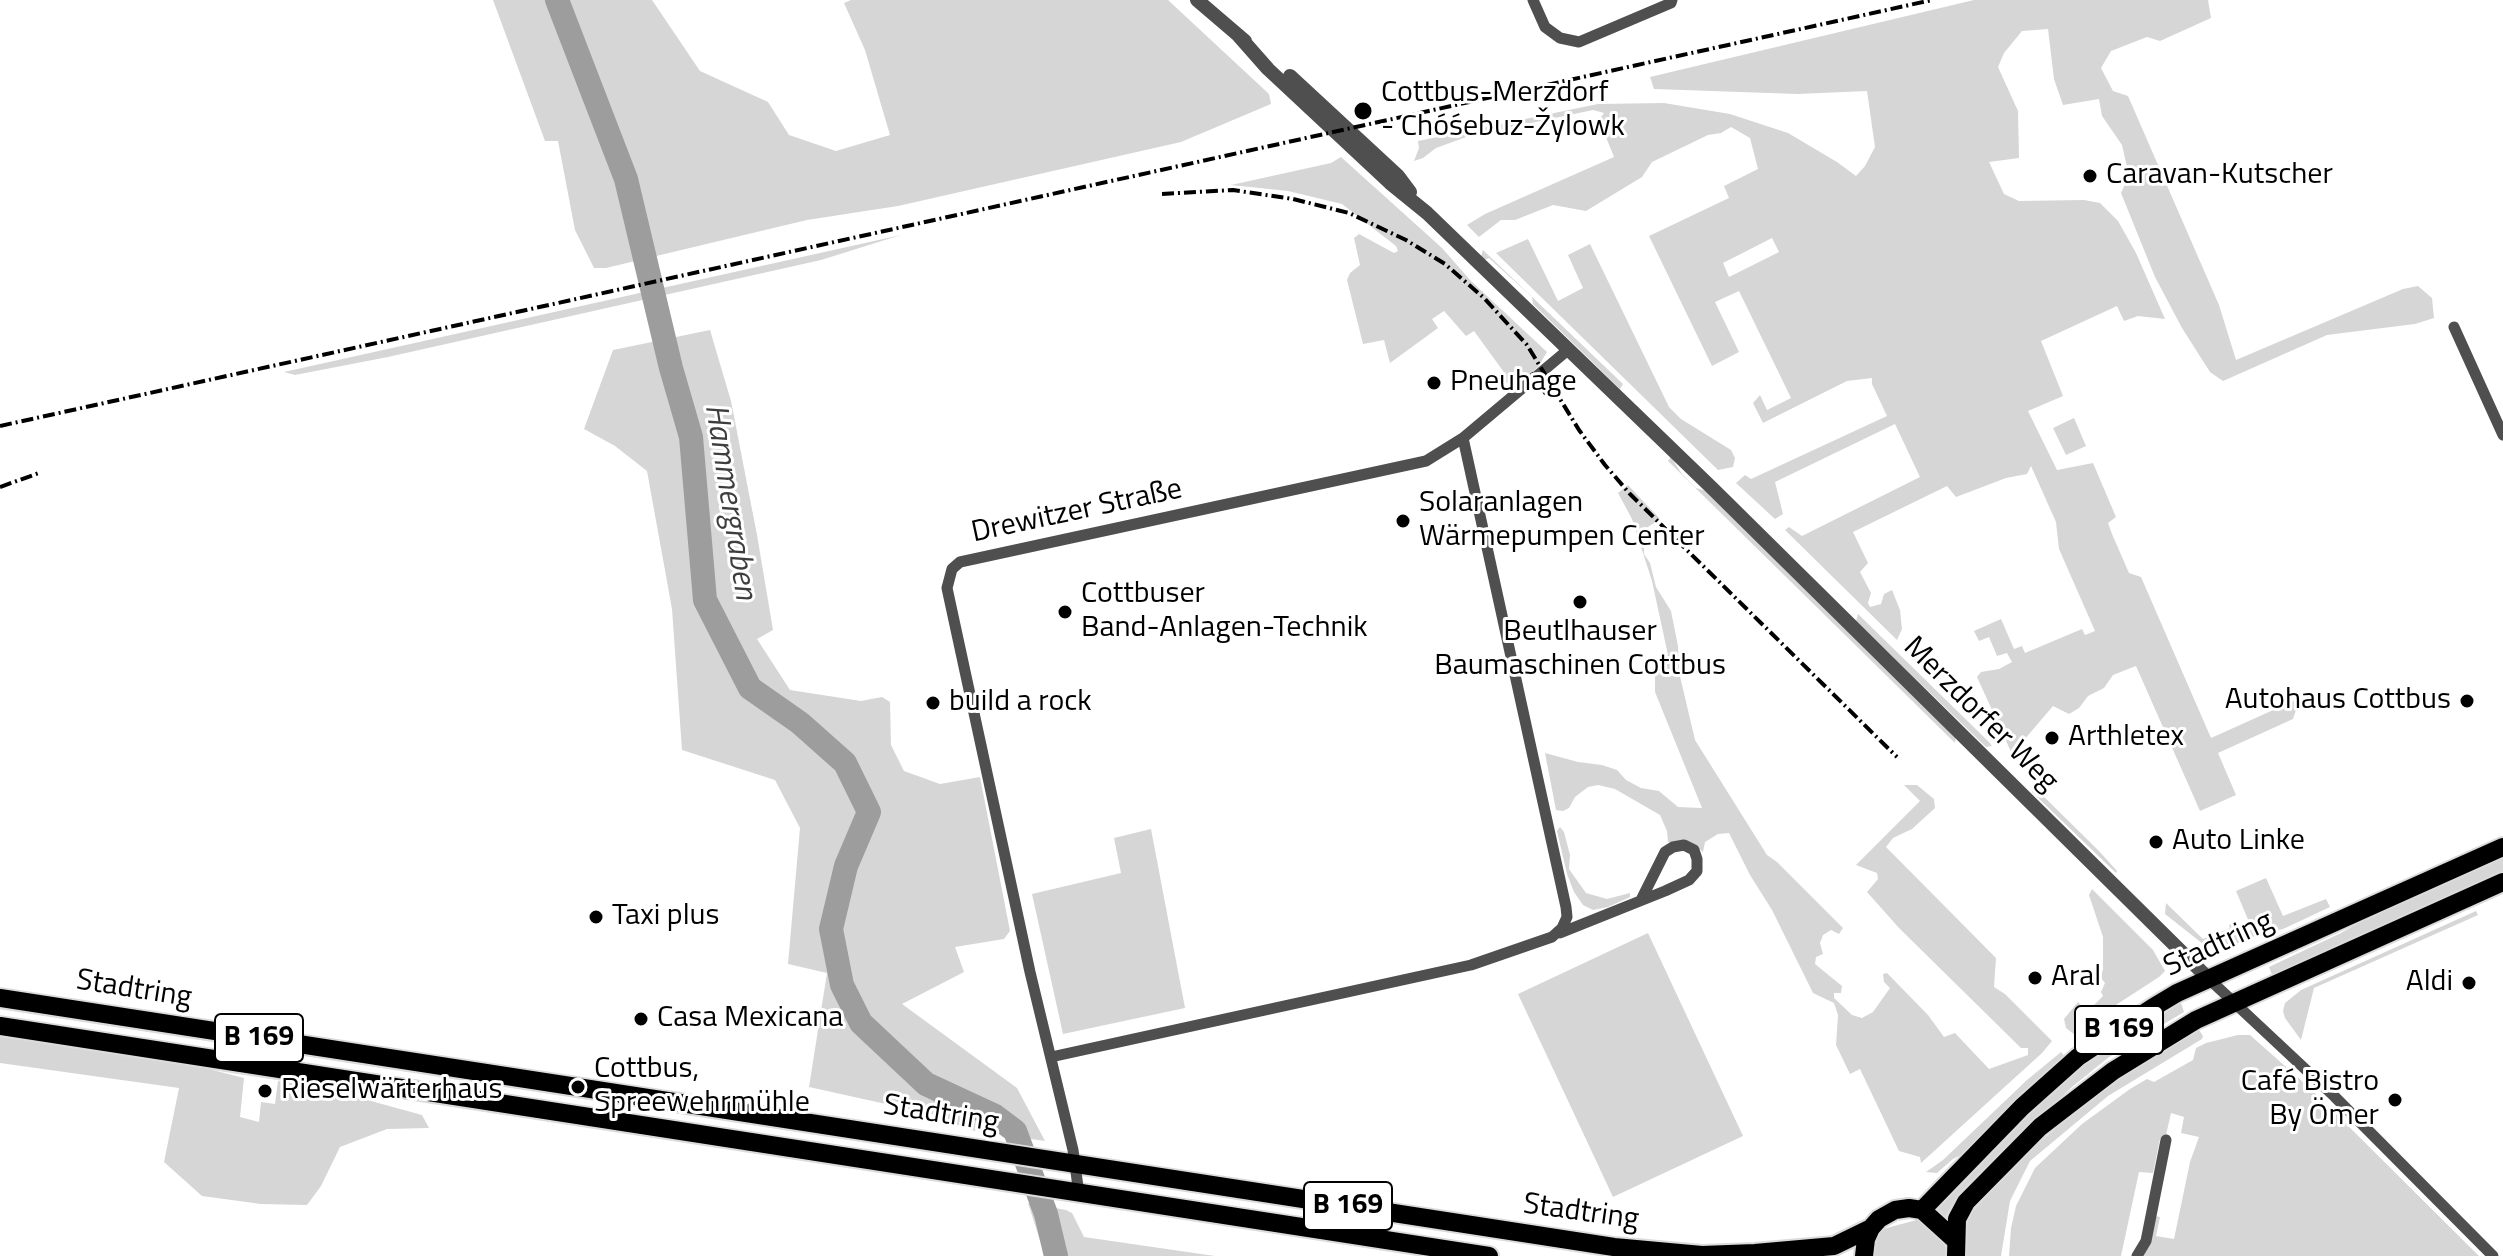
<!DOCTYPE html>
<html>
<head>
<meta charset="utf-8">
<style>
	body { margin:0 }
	canvas { display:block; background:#fff }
</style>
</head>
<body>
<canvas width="2503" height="1256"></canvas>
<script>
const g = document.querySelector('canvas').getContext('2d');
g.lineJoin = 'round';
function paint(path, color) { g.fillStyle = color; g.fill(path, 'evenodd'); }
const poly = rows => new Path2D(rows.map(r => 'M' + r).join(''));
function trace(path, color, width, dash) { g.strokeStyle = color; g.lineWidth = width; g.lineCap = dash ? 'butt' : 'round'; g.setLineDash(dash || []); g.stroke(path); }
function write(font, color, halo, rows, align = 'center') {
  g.font = font + ' "Titillium Web",sans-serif'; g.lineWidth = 6; g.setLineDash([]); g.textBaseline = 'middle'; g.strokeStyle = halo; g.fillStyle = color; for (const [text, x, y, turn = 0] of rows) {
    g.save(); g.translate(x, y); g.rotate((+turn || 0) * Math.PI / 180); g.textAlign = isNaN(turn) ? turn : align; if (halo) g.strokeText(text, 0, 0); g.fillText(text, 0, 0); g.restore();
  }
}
paint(poly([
	[493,0,652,0,700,71,768,102,789,135,836,151,890,135,865,50,844,3,851,0,1168,0,1269,94,1271,104,1181,142,898,206,807,220,606,268,594,268,575,230,558,141,545,141],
	[1974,0,2208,0,2211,18,2160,41,2147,37,2111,51,2101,68,2113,91,2128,96,2219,305,2236,360,2403,289,2418,286,2432,298,2434,318,2415,324,2327,335,2223,381,2210,372,2182,328,2155,277,2121,193,2129,176,2122,145,2102,116,2099,99,2063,105,2054,79,2048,29,2022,31,2004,53,1998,67,2018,111,2019,158,1989,162,2004,194,2019,201,2084,200,2100,203,2118,221,2136,253,2165,319,2138,316,2124,321,2117,306,2041,341,2063,396,2028,411,2057,470,2093,463,2116,517,2108,523,2112,534,2129,573,2141,577,2211,738,2300,698,2293,719,2218,753,2236,795,2200,811,2136,666,2113,675,2104,688,2088,696,2079,708,2069,714,2053,706,2012,754,1977,677,1981,672,1999,669,2012,662,2007,653,1997,656,1989,637,1979,641,1974,631,2001,619,2014,649,2022,646,2025,653,2082,629,2085,635,2095,631,2059,549,2056,522,2031,466,2027,474,2006,478,1956,497,1947,486,1853,532,1868,563,1860,572,1871,593,1868,603,1870,607,1881,604,1884,594,1892,590,1900,610,1902,629,1897,640,1785,530,1789,527,1802,536,1920,477,1895,424,1775,482,1783,514,1775,519,1736,483,1745,475,1751,479,1887,416,1872,384,1872,378,1847,381,1763,423,1753,403,1760,395,1767,410,1791,398,1739,291,1715,302,1739,352,1712,366,1649,236,1729,198,1724,186,1758,169,1750,138,1731,127,1721,133,1708,135,1652,162,1642,177,1586,211,1553,205,1515,220,1501,220,1479,237,1467,225,1485,214,1614,157,1599,120,1604,113,1593,110,1469,136,1436,148,1423,158,1414,161,1419,148,1418,141,1598,104,1664,103,1730,114,1788,133,1837,162,1856,176,1865,166,1875,147,1867,91,1798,94,1654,89,1650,77],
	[1772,238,1779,252,1729,277,1723,263],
	[1341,157,1442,248,1471,281,1547,352,1538,367,1517,385,1499,381,1506,375,1474,331,1466,336,1444,311,1432,319,1438,328,1390,363,1384,340,1363,344,1347,280,1350,273,1360,265,1354,238,1359,234,1394,253,1398,251,1396,246,1342,204,1288,191,1231,185,1331,163],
	[901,235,821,260,388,357,295,375,284,372],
	[1528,239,1558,301,1583,288,1568,255,1590,244,1669,407,1681,419,1731,450,1735,458,1733,467,1718,470,1496,253],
	[1483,250,1623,384,1620,389,1533,304,1532,297,1489,258,1485,260,1481,256],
	[710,330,731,401,757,535,773,630,757,639,790,690,861,701,882,697,890,702,891,745,904,771,940,784,980,777,1010,931,1004,939,955,947,964,972,902,1004,1017,1088,1045,1141,970,1130,931,1114,809,1087,827,973,788,964,800,828,775,780,682,750,672,609,647,471,615,446,584,429,613,350],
	[2074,418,2086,446,2066,455,2053,428],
	[1671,457,1682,474,1696,488,1706,491,1956,736,1955,743,1668,461],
	[1628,485,1660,519,1648,527,1644,538,1644,554,1650,563,1656,587,1671,611,1678,646,1679,672,1695,740,1767,855,1777,862,1843,928,1839,934,1831,930,1823,935,1820,943,1823,954,1816,957,1815,964,1842,986,1841,993,1834,993,1834,998,1852,1015,1862,1018,1873,1012,1890,988,1884,982,1883,974,1887,973,1928,1015,1944,1037,1955,1033,1989,1069,2028,1055,2028,1048,2021,1048,1899,928,1867,892,1878,879,1877,873,1856,865,1920,801,1904,785,1917,785,1934,799,1935,808,1912,829,1893,838,1886,847,1996,958,1994,987,2005,994,2052,1041,2042,1053,1921,1163,1920,1157,1899,1151,1860,1069,1850,1074,1836,1045,1838,1015,1834,1003,1813,993,1772,910,1750,875,1729,833,1718,834,1705,842,1703,852,1693,844,1668,842,1667,831,1660,815,1615,789,1598,785,1588,787,1575,797,1569,808,1563,811,1556,810,1545,753,1578,762,1602,765,1617,770,1626,780,1641,788,1659,791,1678,807,1702,808,1655,692,1655,669,1659,659,1668,655,1652,581,1632,519,1618,493],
	[1858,614,1989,742,1992,746,1986,747,1856,621],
	[2033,786,2099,851,2117,871,2116,873,2032,792],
	[1560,827,1564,832,1570,855,1569,869,1586,893,1607,899,1630,893,1630,897,1608,907,1593,910,1583,905,1574,892,1567,874,1557,831],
	[1151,829,1185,1008,1063,1034,1032,894,1121,873,1114,838],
	[2503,856,2503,873,2273,977,2269,967,2341,933,2377,912],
	[2266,878,2283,916,2326,899,2330,907,2283,929,2260,934,2221,950,2203,944,2165,914,2166,903,2203,939,2230,928,2229,925,2235,922,2241,934,2252,929,2236,891],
	[2092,889,2153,950,2165,971,2159,977,2102,1014,2075,1035,2066,1028,2064,1019,2078,1002,2087,1012,2103,996,2101,992,2105,983,2100,977,2103,970,2103,937,2089,895],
	[2476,911,2478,915,2314,988,2301,1040,2285,1018,2283,1011,2285,1003,2301,990],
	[1648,933,1743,1136,1613,1197,1518,994],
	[2181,1003,2184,1012,2109,1057,2072,1087,1952,1205,1944,1220,1934,1211,2027,1114,2066,1080,2095,1057],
	[2199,1030,2203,1036,2202,1039,2108,1096,2030,1161,2010,1201,2001,1256,1967,1256,1965,1229,1971,1213,2024,1156,2087,1101,2138,1065],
	[2238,1035,2250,1035,2312,1090,2479,1256,2144,1256,2155,1216,2160,1217,2156,1236,2174,1239,2190,1162,2199,1137,2181,1133,2184,1117,2171,1113,2166,1135,2160,1139,2153,1173,2139,1172,2121,1256,2009,1256,2011,1228,2016,1206,2035,1168,2082,1124,2130,1089,2147,1079,2154,1082,2193,1060,2196,1048,2206,1043],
	[0,1036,185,1063,244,1078,240,1117,259,1122,261,1102,275,1104,278,1081,320,1087,422,1115,429,1128,387,1129,340,1147,321,1186,307,1205,261,1204,202,1196,164,1162,179,1088,0,1063],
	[2061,1052,2065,1057,1967,1152,1953,1159,1937,1173,1926,1172,1943,1160,2027,1080],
	[1028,1203,1066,1210,1072,1213,1084,1237,1215,1256,1045,1256],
	[1924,1218,1945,1243,1946,1256,1868,1256,1877,1234,1883,1229]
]), '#d6d6d6');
trace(poly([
	[557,0,626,179,671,368,691,437,705,600,750,688,800,723,845,763,869,812,846,866,831,929,842,985,861,1023,926,1084,995,1116,1015,1131,1046,1214,1056,1256]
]), '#9d9d9d', 24);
const primary = poly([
	[0,998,1614,1247,1702,1255,1755,1253,1834,1246,1871,1228],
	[0,1026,1489,1256],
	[1922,1210,2022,1107,2078,1057,2152,1008,2177,993,2503,847],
	[1864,1256,1866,1239,1871,1228,1879,1219,1895,1210,1909,1208,1922,1210,1954,1239],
	[1956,1256,1957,1219,1966,1202,2040,1127,2113,1071,2196,1020,2503,882]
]);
trace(primary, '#dbdbdb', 22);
trace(poly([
	[1533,0,1545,27,1560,38,1579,42,1671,3,1672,0],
	[2454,327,2503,435],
	[1560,933,1665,891,1689,880,1697,871,1697,859,1694,850,1684,845,1673,847,1665,852,1641,900],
	[2209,979,2334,1096,2493,1256],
	[1051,1057,1471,965,1552,937,1562,928,1567,917,1566,907,1463,438,1569,349],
	[1079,1194,1073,1150,1030,972,947,588,952,569,960,562,1426,461,1463,438],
	[2137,1256,2146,1241,2166,1140]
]), '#4f4f4f', 11);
trace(poly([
	[1197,0,1245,41],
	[1238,35,1268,69,1390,183,1427,213,1713,489,2209,979],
	[1290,76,1398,176,1410,192]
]), '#4f4f4f', 14);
trace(primary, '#000', 18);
trace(poly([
	[1162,194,1233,190,1293,199,1349,213,1406,240,1445,264,1484,298,1527,345,1579,430,1605,465,1630,494,1897,757],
	[1531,373,1546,394],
	[0,426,1932,0],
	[0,487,39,473]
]), '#000', 4, [12, 4, 2, 4]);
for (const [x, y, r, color] of [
	[1363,111,10,"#000"],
	[2090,176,8,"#000"],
	[1434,383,8,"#000"],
	[1403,521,8,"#000"],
	[1580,602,8,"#000"],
	[1065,612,8,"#000"],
	[2467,701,8,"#000"],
	[933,703,8,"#000"],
	[2052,738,8,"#000"],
	[2156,842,8,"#000"],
	[596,917,8,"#000"],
	[2035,978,8,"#000"],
	[2469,983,8,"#000"],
	[641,1019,8,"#000"],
	[578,1087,8,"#000"],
	[265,1091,8,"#000"],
	[2395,1100,8,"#000"]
]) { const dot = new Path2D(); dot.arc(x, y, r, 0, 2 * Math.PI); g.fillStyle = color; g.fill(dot); trace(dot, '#fff', 3); }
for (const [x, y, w] of [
	[2119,1030,88],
	[259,1038,88],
	[1348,1206,88]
]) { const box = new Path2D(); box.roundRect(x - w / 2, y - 24, w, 48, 6); g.fillStyle = '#fff'; g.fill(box); trace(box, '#000', 2); }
write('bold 28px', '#000', null, [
	["B 169",2119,1030],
	["B 169",259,1038],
	["B 169",1348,1206]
]);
write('30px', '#000', '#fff', [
	["Cottbus-Merzdorf",1381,94],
	["- Chóśebuz-Žylowk",1381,128],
	["Caravan-Kutscher",2106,176],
	["Pneuhage",1450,383],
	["Solaranlagen",1419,504],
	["Wärmepumpen Center",1419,538],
	["Cottbuser",1081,595],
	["Band-Anlagen-Technik",1081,629],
	["Beutlhauser",1580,633,"center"],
	["Baumaschinen Cottbus",1580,667,"center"],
	["Autohaus Cottbus",2451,701,"right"],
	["build a rock",949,703],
	["Arthletex",2068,738],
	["Auto Linke",2172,842],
	["Taxi plus",612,917],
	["Aral",2051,978],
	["Aldi",2453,983,"right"],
	["Casa Mexicana",657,1019],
	["Cottbus,",594,1070],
	["Spreewehrmühle",594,1104],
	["Café Bistro",2379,1083,"right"],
	["By Ömer",2379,1117,"right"],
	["Rieselwärterhaus",281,1091]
], 'left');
write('30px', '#000', '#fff', [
	["Drewitzer Straße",1077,512,-12],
	["Merzdorfer Weg",1980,715,45],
	["Stadtring",2219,945,-25],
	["Stadtring",134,990,9],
	["Stadtring",941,1115,9],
	["Stadtring",1581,1213,8]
]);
write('italic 32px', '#3e3e3e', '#fff', [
	["Hammergraben",729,502,81]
]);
</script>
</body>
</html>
